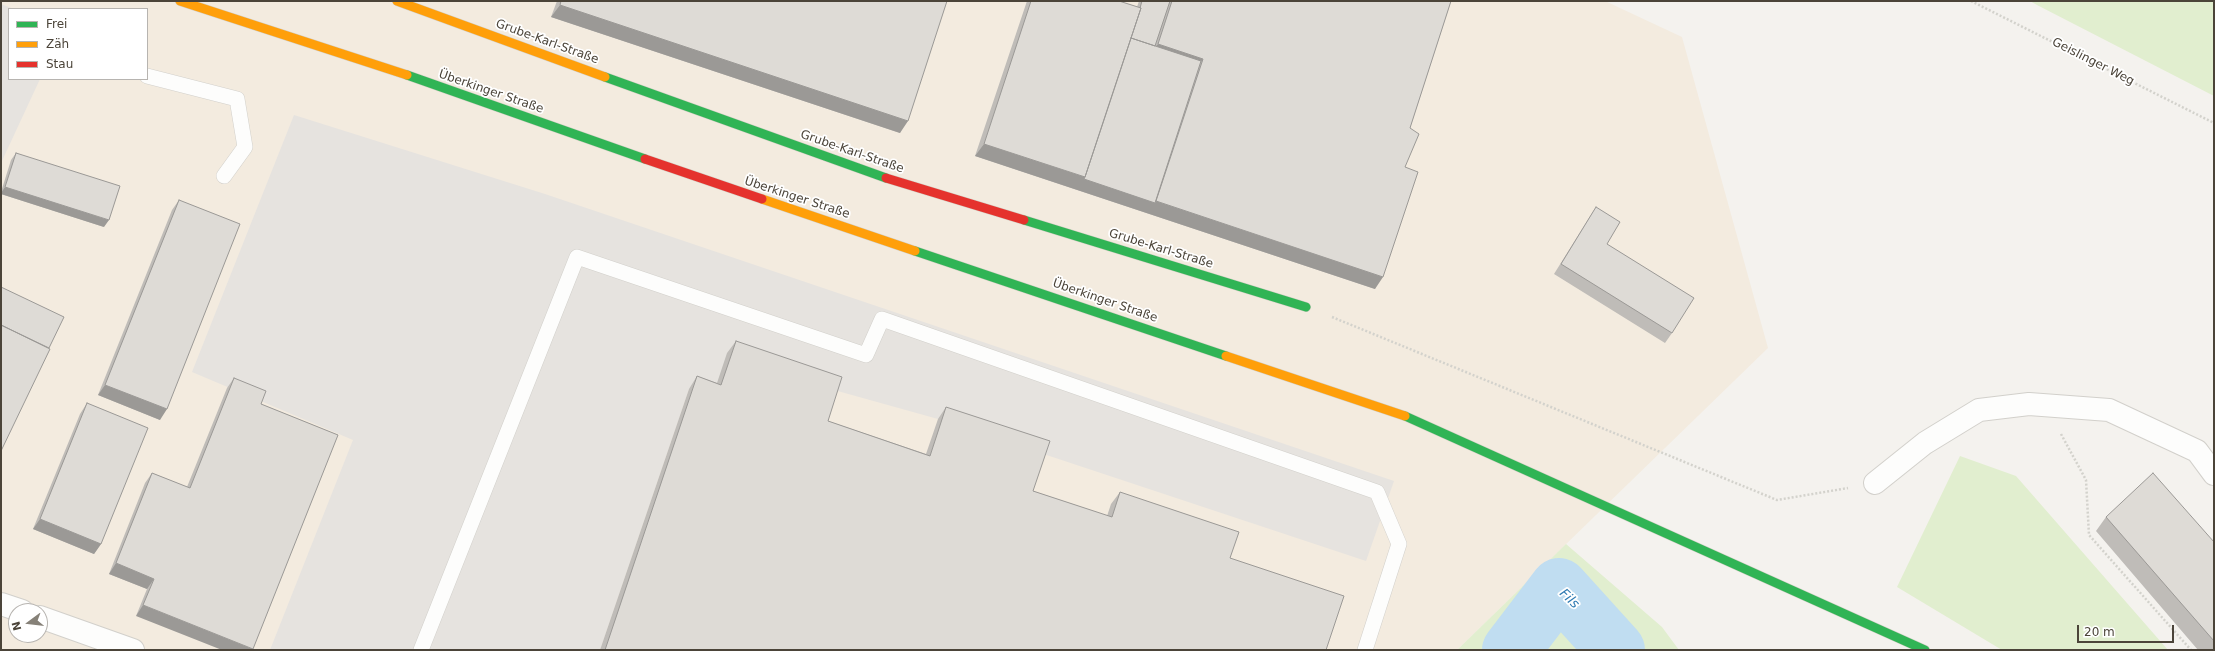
<!DOCTYPE html>
<html>
<head>
<meta charset="utf-8">
<style>
	body { margin:0 }
	#map { position:relative; width:2215px; height:651px; overflow:hidden; background:#f4f2ee; font-family:"DejaVu Sans",sans-serif }
	canvas { display:block }
	.frame { position:absolute; inset:0; border:2px solid #4b4439; pointer-events:none }
	.legend { position:absolute; left:8px; top:8px; width:140px; height:72px; box-sizing:border-box; background:#fff; border:1px solid #b7b4b0; margin:0; padding:5px 7px; list-style:none; font-size:12px; color:#4b4439 }
	.legend li { display:flex; align-items:center; gap:8px; height:20px }
	.legend b { width:20px; border:1px solid #b7b4b0 }
	.north { position:absolute; left:8px; top:603px; width:40px; height:40px; box-sizing:border-box; background:#fff; border:1px solid #b7b4b0; border-radius:50%; rotate:255deg; font-size:11px; font-weight:700; line-height:16px; text-align:center; color:#4b4439 }
	.north::after { content:''; display:block; margin:auto; width:14px; height:18px; background:#868178; clip-path:polygon(50% 0,100% 100%,50% 72%,0 100%) }
	.scale { position:absolute; left:2077px; top:625px; width:97px; height:18px; box-sizing:border-box; border:2px solid #4b4439; border-top:0; padding-left:5px; font-size:12px; line-height:14px; white-space:nowrap; color:#4b4439; -webkit-text-stroke:3px #fff; paint-order:stroke }
</style>
</head>
<body>
<div id="map">
<canvas width="2215" height="651"></canvas>
<div class="frame"></div>
<ul class="legend">
<li><b style="height:5px;background:#30b455"></b>Frei</li>
<li><b style="height:5px;background:#ff9f0a"></b>Zäh</li>
<li><b style="height:5px;background:#e5322d"></b>Stau</li>
</ul>
<div class="north">N</div>
<div class="scale">20 m</div>
</div>
<script>
const g = document.querySelector('canvas').getContext('2d');
g.lineJoin = 'round';
function paint(path, color) { g.fillStyle = color; g.fill(path, 'evenodd'); }
const poly = rows => new Path2D(rows.map(r => 'M' + r).join(''));
function trace(path, color, width, dash) { g.strokeStyle = color; g.lineWidth = width; g.lineCap = dash ? 'butt' : 'round'; g.setLineDash(dash || []); g.stroke(path); }
function write(font, color, halo, rows, align = 'center') {
  g.font = font + ' "DejaVu Sans",sans-serif'; g.lineWidth = 3.5; g.setLineDash([]); g.textBaseline = 'middle'; g.strokeStyle = halo; g.fillStyle = color; for (const [text, x, y, turn = 0] of rows) {
    g.save(); g.translate(x, y); g.rotate((+turn || 0) * Math.PI / 180); g.textAlign = isNaN(turn) ? turn : align; if (halo) g.strokeText(text, 0, 0); g.fillText(text, 0, 0); g.restore();
  }
}
paint(poly([
	[1,1,1605,1,1682,37,1768,348,1457,650,1,650],
	[9,9,147,9,147,79,9,79],
	[16,611,40,611,40,635,16,635]
]), '#f3ebdf');
paint(poly([
	[2030,1,2214,1,2214,96,2037,5],
	[1960,456,2016,476,2168,650,2002,650,1897,587],
	[1566,544,1662,627,1679,650,1457,650]
]), '#e1eecf');
paint(poly([
	[1,4,14,9,9,9,9,79,40,79,1,163],
	[294,115,545,194,1394,481,1366,561,938,419,834,390,713,397,689,389,600,650,270,650,353,440,192,372]
]), '#e6e3df');
trace(poly([
	[1511,650,1559,587,1616,650]
]), '#c0ddf1', 58);
const lane = poly([
	[147,76,237,99,245,147,224,176],
	[421,650,577,257,866,355,882,319,1377,492,1399,544,1365,650]
]);
const street = poly([
	[1875,483,1925,443,1979,410,2029,404,2109,410,2197,451,2214,474],
	[1,604,22,611],
	[40,617,133,650]
]);
const fast = poly([
	[407,75,645,159],
	[605,77,886,178],
	[1024,220,1306,307],
	[915,251,1226,356],
	[1405,416,1925,650]
]);
const slow = poly([
	[180,1,407,75],
	[397,1,605,77],
	[762,199,915,251],
	[1226,356,1405,416]
]);
const jam = poly([
	[645,159,762,199],
	[886,178,1024,220]
]);
trace(lane, '#d2d0cb', 16);
trace(street, '#d2d0cb', 24);
trace(fast, '#d3cfc5', 10);
trace(slow, '#d3cfc5', 10);
trace(jam, '#d3cfc5', 10);
trace(poly([
	[1971,1,2214,123],
	[1332,317,1777,500,1848,488],
	[2061,434,2086,480,2089,535,2191,650]
]), '#d3d2cc', 2.5, [2, 2]);
trace(lane, '#fdfdfc', 15);
trace(street, '#fdfdfc', 22);
trace(fast, '#30b455', 9);
trace(slow, '#ff9f0a', 9);
trace(jam, '#e5322d', 9);
paint(poly([
	[557,1,947,1,900,133,551,17],
	[1027,1,1119,1,1137,7,1139,1,1451,1,1410,128,1405,167,1375,289,975,156],
	[16,153,104,227,1,194,1,192,11,160],
	[179,200,160,420,98,395,172,210],
	[1596,207,1607,244,1672,333,1665,343,1554,274,1589,218],
	[736,341,828,421,926,454,938,419,946,407,1033,491,1107,516,1111,504,1120,492,1230,558,1326,650,600,650,689,389,697,376,717,383,727,353],
	[234,378,261,404,338,435,136,616,147,589,109,574,145,483,152,473,187,487,227,388],
	[87,403,101,544,94,554,33,529,80,414],
	[2106,517,2214,542,2214,650,2198,650,2096,531]
]), '#bfbcb8');
paint(poly([
	[560,5,908,121,900,133,551,17],
	[1158,44,1203,59,1194,72,1154,49],
	[984,144,1085,177,1155,203,1156,201,1383,277,1375,289,975,156],
	[5,187,109,220,104,227,1,194,1,193],
	[105,385,167,409,160,420,98,395],
	[40,519,101,544,94,554,33,529],
	[116,563,154,579,147,589,109,574],
	[143,605,253,649,252,650,222,650,136,616]
]), '#9b9996');
const building = poly([
	[561,1,947,1,908,121,560,5,561,1],
	[1031,1,1119,1,1141,8,1085,177,984,144,1031,1],
	[1142,1,1170,1,1155,46,1131,38,1141,8,1140,8,1142,1],
	[1172,1,1451,1,1410,128,1419,134,1405,167,1418,172,1383,277,1156,201,1203,59,1158,44,1172,1],
	[1131,38,1201,61,1155,203,1084,179,1085,177,1131,38],
	[16,153,120,186,109,220,5,187,16,153],
	[179,200,240,224,167,409,105,385,179,200],
	[1596,207,1620,222,1607,244,1694,298,1672,333,1561,264,1596,207],
	[1,287,64,317,49,348,1,325,1,287],
	[1,325,50,349,1,451,1,325],
	[736,341,842,377,828,421,930,456,946,407,1050,441,1033,491,1112,517,1120,492,1239,532,1230,558,1344,596,1326,650,605,650,697,376,721,385,736,341],
	[234,378,266,391,261,404,338,435,253,649,143,605,154,579,116,563,152,473,190,488,234,378],
	[87,403,148,428,101,544,40,519,87,403],
	[2153,473,2214,542,2214,641,2106,517,2153,473]
]);
paint(building, '#dedbd6');
trace(building, '#9b9996', 1);
write('12px', '#4b4439', '#fff', [
	["Grube-Karl-Straße",547,42,20],
	["Geislinger Weg",2093,62,27],
	["Überkinger Straße",491,92,19],
	["Grube-Karl-Straße",852,152,19],
	["Überkinger Straße",797,198,18],
	["Grube-Karl-Straße",1161,249,17],
	["Überkinger Straße",1105,301,19]
]);
write('italic 13px', '#2e7ab2', '#fff', [
	["Fils",1569,599,44]
]);
</script>
</body>
</html>
